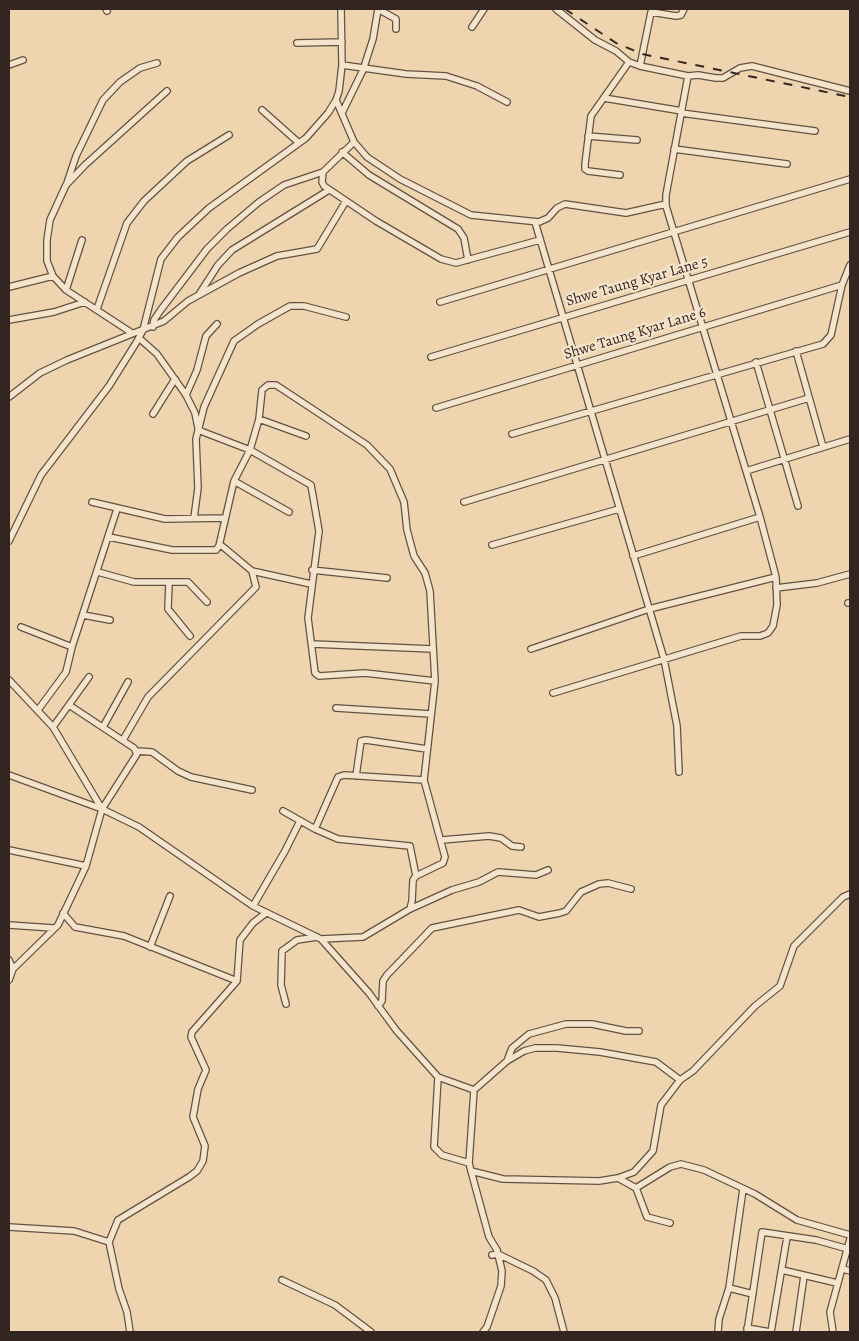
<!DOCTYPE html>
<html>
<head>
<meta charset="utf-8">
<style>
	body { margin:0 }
	#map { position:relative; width:859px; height:1341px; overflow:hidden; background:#eed5af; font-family:Alegreya,serif }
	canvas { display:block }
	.frame { position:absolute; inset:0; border:10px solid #332621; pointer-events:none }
</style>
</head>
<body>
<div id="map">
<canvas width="859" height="1341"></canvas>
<div class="frame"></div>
</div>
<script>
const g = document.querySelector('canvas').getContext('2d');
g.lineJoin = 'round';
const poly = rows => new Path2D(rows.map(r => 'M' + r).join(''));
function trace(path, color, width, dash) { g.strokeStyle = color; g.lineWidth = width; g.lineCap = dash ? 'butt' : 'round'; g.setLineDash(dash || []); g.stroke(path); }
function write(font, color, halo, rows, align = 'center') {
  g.font = font + ' Alegreya,serif'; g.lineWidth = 4.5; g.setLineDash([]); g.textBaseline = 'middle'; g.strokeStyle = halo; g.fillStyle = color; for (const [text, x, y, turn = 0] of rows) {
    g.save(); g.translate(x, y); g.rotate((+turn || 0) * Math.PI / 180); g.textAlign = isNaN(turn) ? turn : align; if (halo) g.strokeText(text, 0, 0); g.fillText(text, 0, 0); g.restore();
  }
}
const minor = poly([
	[106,9,107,11],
	[378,9,396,19,396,29],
	[556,9,595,40,616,51,629,62,640,66,688,76,698,75,716,78,723,78,740,68,752,66,850,91],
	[472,27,484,9],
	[297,43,342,42],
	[9,65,23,60],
	[342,65,406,74,446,76,477,86,507,102],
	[640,66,651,12,676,16,681,15,684,9],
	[604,98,682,111],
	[336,100,354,142,367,157,400,179,471,215,539,222,548,218,557,208,565,204,626,213,666,204],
	[262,110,299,143],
	[342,113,363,70,373,39,378,9],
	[681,113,815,131],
	[588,136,637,140],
	[354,142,323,172,322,182,324,186,376,221,441,259,456,263,540,240],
	[674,149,787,164],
	[342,152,369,175,458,229,464,238,468,260],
	[620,175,588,171,585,169,585,164,591,116,629,62],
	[67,183,76,156,103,100,120,82,140,68,157,63],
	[535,222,664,659,677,726,679,772],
	[9,287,53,276],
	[66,290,82,240],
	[200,293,218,265,232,250,329,190],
	[440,302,850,179],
	[97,309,127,223,144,201,187,161,229,135],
	[9,320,54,312,85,302],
	[153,327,154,320,160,311,207,249,227,229,259,202,284,185,323,172],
	[132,333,66,290,53,276,47,261,47,240,50,220,66,185,85,165,167,91],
	[139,338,157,354,186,395,195,413,198,428],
	[796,351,823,447],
	[431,357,850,232],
	[756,362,798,506],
	[186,395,197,370,206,336,217,324],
	[9,397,40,373,67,360,164,321,188,301,239,273,277,256,317,249,346,201],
	[436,408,842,285],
	[153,414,175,379],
	[259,419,306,436],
	[198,430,250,450,311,485,319,531,308,618,315,673,319,676,365,673,435,681],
	[512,434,823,344,831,335,842,285,850,265],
	[746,471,850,439],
	[234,481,289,512],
	[92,502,165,519,225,518],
	[464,502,809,398],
	[194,518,198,488,196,439,204,407,234,341,258,324,290,306,304,306,346,317],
	[109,537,172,550,216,550,219,546,234,481,250,450,259,419,262,390,268,385,276,385,367,445,390,469,404,502,407,530,414,556,425,573,430,591,435,681,424,780,445,857,443,863,416,876,413,880,412,901,410,909],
	[9,541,41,475,109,386,136,343,143,330,161,259,178,237,209,208,306,138,328,113,336,100,339,91,342,65,341,9],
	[492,545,619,509],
	[633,556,760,517],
	[312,570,387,578],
	[252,571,311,584],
	[98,572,134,582,188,582,207,602],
	[169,583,168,609,190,636],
	[776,588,817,583,850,574],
	[848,603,850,603],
	[83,615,110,620],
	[21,627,72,647],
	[312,644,433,649],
	[531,649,649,609,776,577],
	[9,680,53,727,102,809],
	[553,693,741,636,760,636,768,633,773,626,777,605,776,577,760,517,666,206,666,195,688,76],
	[336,708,431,714],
	[38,710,66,672,72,647,117,509],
	[53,727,89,677],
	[103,727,128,682],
	[123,740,148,697,256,587,252,571,222,546,219,546],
	[137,751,152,752,178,771,191,777,252,790],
	[9,775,102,809,139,827,253,906,321,939,363,937,410,909,452,890,479,882,498,872,536,875,548,870],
	[356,776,361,741,366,740,427,749],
	[283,811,315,829,338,839,410,846,416,876],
	[315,829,338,777,344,775,424,780],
	[442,840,489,836,501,838,512,846,521,847],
	[9,850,86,866],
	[253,906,285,851,300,821],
	[63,913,75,927,124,936,237,981],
	[9,925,53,928],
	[321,939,369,993,396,1030,438,1077,474,1090],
	[150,947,170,896],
	[9,960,13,969],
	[9,980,13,969,58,925,86,866,102,809,137,754,134,748,69,705],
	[286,1004,281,985,282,951,297,940,317,937],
	[378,1006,382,1001,383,981,387,975,432,928,519,910,539,917,560,913,566,911,581,892,599,884,608,883,631,889],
	[507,1061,512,1048,529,1034,566,1024,592,1024,626,1031,639,1031],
	[438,1077,434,1147,442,1155,469,1163],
	[680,1080,656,1062,600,1052,557,1048,535,1048,524,1051,507,1061,474,1090,469,1163,471,1171,503,1179,599,1181,618,1178,634,1172,653,1151,661,1105,680,1080,693,1071,755,1006,780,986,794,946,843,897,850,894],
	[471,1171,489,1237,497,1250,502,1271,501,1286,487,1327,483,1332],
	[618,1178,636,1188,647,1217,670,1223],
	[636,1188,670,1167,681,1164,704,1170,755,1194,797,1220,850,1235],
	[9,1227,74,1231,109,1242],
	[492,1255,498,1254,533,1271,546,1280,555,1298,564,1332],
	[843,1269,850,1271],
	[782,1270,837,1283],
	[282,1280,335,1305,371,1332],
	[729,1288,753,1294],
	[747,1328,770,1332],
	[130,1332,127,1312,119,1289,109,1242,118,1220,189,1177,197,1171,203,1161,205,1146,193,1117,198,1089,206,1070,191,1037,192,1032,237,981,240,940,253,923,266,913],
	[718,1332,719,1319,729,1288,743,1189],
	[747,1332,762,1232,816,1240,848,1249],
	[771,1332,787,1237],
	[796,1332,804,1276],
	[833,1332,830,1312,850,1239]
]);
trace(minor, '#625244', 8);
trace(minor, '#f4e4cb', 5.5);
trace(poly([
	[565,9,616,43,642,54,850,97]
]), '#332621', 2, [9, 9]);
write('15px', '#332621', '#f4e4cb', [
	["Shwe Taung Kyar Lane 5",637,282,-16],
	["Shwe Taung Kyar Lane 6",635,334,-17]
]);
</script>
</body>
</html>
